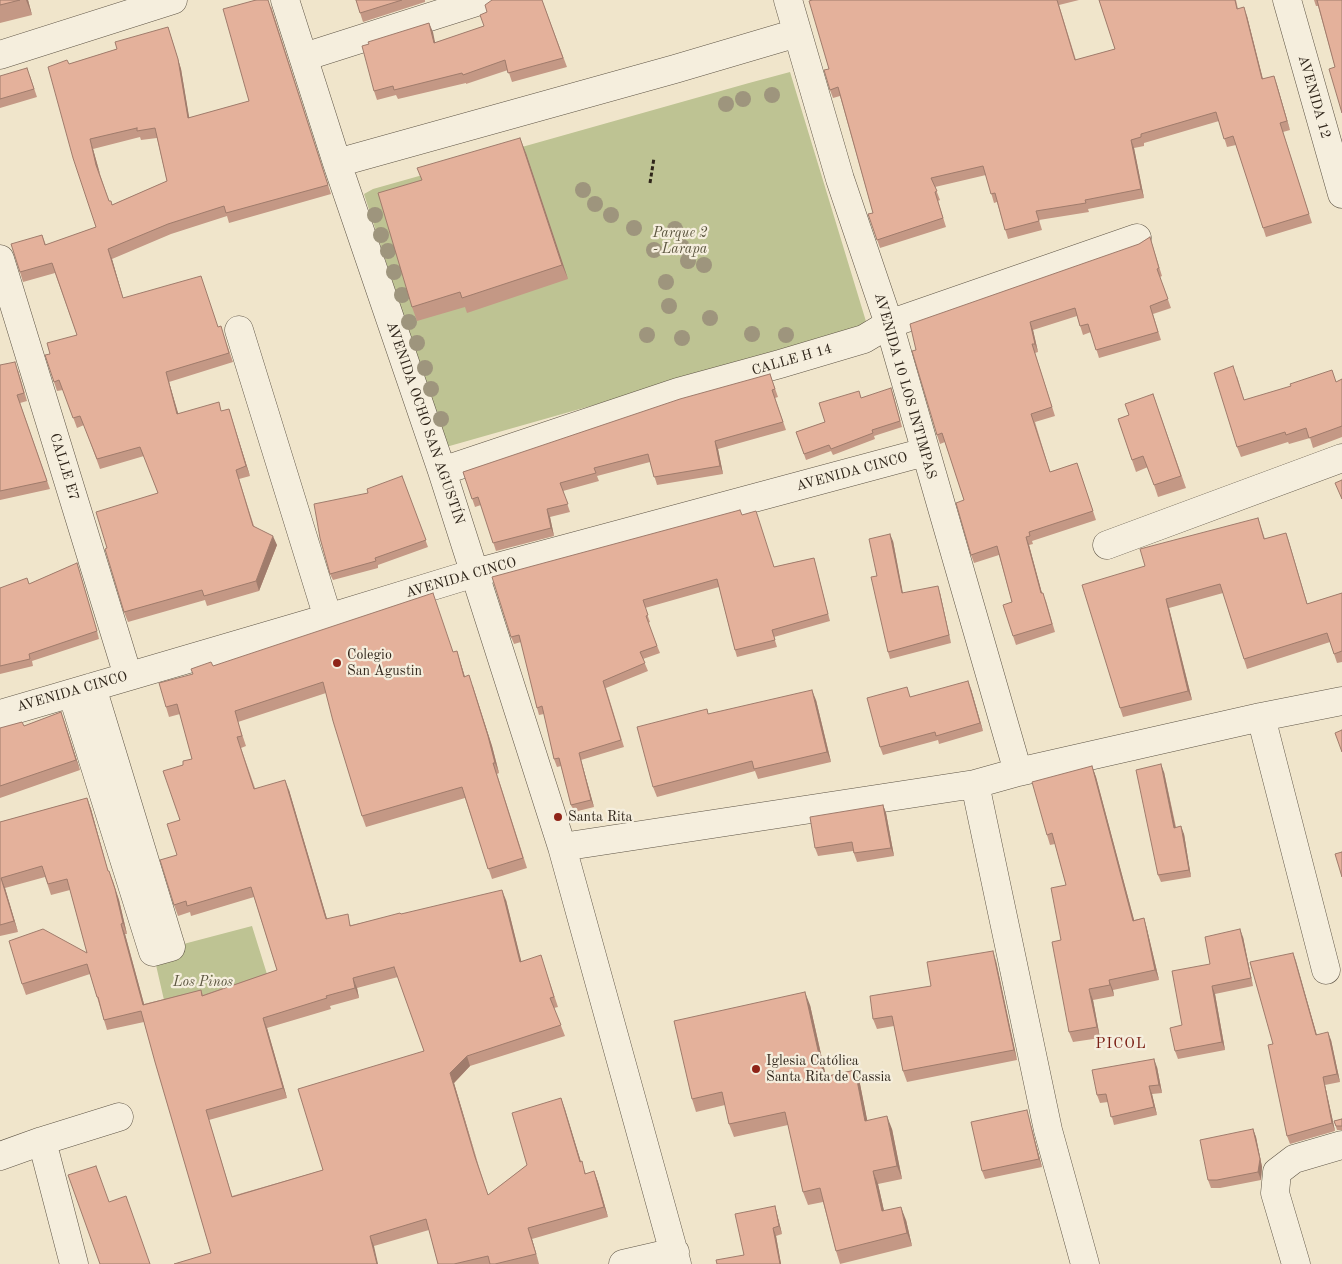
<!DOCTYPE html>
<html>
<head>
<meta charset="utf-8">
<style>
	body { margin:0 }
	canvas { display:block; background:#f0e5cb }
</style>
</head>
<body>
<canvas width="1342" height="1264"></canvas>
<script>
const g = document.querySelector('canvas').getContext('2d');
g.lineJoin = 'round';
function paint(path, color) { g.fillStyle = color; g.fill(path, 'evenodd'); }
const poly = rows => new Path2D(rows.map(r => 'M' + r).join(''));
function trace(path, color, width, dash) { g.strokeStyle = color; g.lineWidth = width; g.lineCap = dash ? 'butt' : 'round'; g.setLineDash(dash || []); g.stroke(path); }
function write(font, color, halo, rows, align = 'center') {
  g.font = font + ' "Old Standard TT",serif'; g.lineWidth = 4.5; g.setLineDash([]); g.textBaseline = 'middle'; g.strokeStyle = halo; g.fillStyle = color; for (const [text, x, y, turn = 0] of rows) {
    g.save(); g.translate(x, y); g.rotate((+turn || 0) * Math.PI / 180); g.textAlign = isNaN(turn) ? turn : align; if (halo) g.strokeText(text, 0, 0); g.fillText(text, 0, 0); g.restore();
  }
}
paint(poly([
	[790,72,868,328,858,330,446,447,364,194,373,189,749,83],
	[252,926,276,1003,172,1035,153,952]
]), '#bec393');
const street = poly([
	[285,0,337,163,442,471,562,847,677,1264],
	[788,0,840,179,889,324,1018,772],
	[1287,0,1342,194],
	[0,55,173,0],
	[304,57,483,0],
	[337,163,675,69,797,33],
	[0,259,128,676],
	[239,330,328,618],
	[442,471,678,392,780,364,864,339,889,324,1137,238],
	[1107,545,1342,458],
	[72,693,153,952,171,947,92,687],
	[0,714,328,618,475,573,925,452],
	[1261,717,1326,970],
	[975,784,1048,1130,1085,1264],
	[562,847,975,784,1018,772,1261,717,1342,701],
	[42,1141,74,1264],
	[0,1156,42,1141,119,1117],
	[623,1264,675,1252],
	[1296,1264,1275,1193,1277,1172,1294,1159,1342,1145]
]);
trace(street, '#5f5546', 29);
trace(poly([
	[650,183,654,158]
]), '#2f251a', 3, [4, 2.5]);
trace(street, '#f5eedd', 28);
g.fillStyle = '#9e957d';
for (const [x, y] of [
	[772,95],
	[743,99],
	[726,104],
	[583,190],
	[595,204],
	[375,215],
	[611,215],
	[634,228],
	[675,229],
	[381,235],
	[682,247],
	[654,250],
	[388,251],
	[688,261],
	[704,265],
	[394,272],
	[666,282],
	[402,295],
	[669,306],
	[710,318],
	[409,322],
	[752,334],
	[647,335],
	[786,335],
	[682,338],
	[417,343],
	[425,368],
	[431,389],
	[441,419]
]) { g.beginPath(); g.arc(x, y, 8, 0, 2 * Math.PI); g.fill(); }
paint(poly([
	[0,0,28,0,32,15,0,23],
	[356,0,425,0,425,2,363,22],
	[542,0,567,67,512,82,508,70,466,84,466,83,398,99,396,95,377,100,374,91,369,44,429,23,435,43,484,26,487,12,491,1],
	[812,0,1079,0,1059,5,1076,60,1115,49,1099,0,1236,0,1238,9,1247,16,1263,79,1274,76,1277,85,1290,130,1283,132,1312,223,1266,237,1236,145,1227,147,1219,121,1144,143,1144,146,1134,148,1144,198,1088,209,1089,212,1039,220,1042,230,1008,239,997,202,994,203,986,175,935,187,940,200,938,201,946,227,880,248,868,214,873,213,840,96,833,98,830,90,829,69],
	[1314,0,1342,0,1335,67,1318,6,1316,6],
	[271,6,331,194,229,223,227,216,171,234,112,259,123,298,219,327,224,336,233,362,169,382,178,414,222,411,229,409,250,476,239,479,254,526,277,545,259,591,207,606,205,600,128,622,124,612,107,548,158,493,144,456,100,469,84,425,77,428,63,390,57,391,54,382,50,354,77,335,55,273,23,282,20,272,42,235,46,245,96,227,69,64,117,49,168,27,181,69,189,118,249,101],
	[140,137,141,140,157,138,167,181,112,205,109,201,100,174,93,149],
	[0,76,30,76,37,97,0,108],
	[526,153,568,279,467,313,465,307,417,321,412,307,422,180],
	[1150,237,1162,276,1160,277,1171,308,1153,314,1161,340,1099,358,1091,332,1083,335,1077,316,1033,330,1038,352,1035,353,1055,416,1035,422,1050,472,1077,463,1096,520,1032,541,1033,544,1029,545,1042,593,1046,601,1055,632,1016,645,1013,636,1012,602,999,555,974,563,971,555,964,500,945,442,940,444,937,435,916,350,1139,244],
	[0,365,18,370,27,401,20,403,50,489,0,500],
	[770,374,778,397,775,398,786,430,718,449,723,474,657,485,650,462,597,476,599,481,563,491,570,512,550,517,554,536,496,551,481,505,475,507,463,472],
	[1237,376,1244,400,1336,382,1342,379,1342,437,1313,448,1310,438,1289,444,1288,442,1241,457,1237,447],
	[893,394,902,427,874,436,875,439,833,455,831,451,806,460,796,432,825,422,861,398],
	[1153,394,1186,488,1158,497,1148,467,1136,472,1118,419,1129,415],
	[402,476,428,547,378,565,378,568,333,580,330,574,368,493],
	[742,515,774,567,814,558,816,566,830,621,774,637,777,647,737,657,735,650,719,587,645,608,650,622,648,623,660,653,643,659,648,671,606,688,624,747,581,760,594,807,574,812,571,805,561,766,557,767,554,759,544,714,539,715,537,708,521,642,514,644,511,637],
	[1258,518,1265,539,1286,533,1307,604,1342,593,1342,662,1337,663,1330,642,1247,669,1223,593,1169,608,1192,700,1123,717,1120,708,1145,566],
	[893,541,903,593,940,593,951,643,890,659,888,652,877,576],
	[77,563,99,639,32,661,33,666,0,674,0,588,29,584],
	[457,651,465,677,473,686,492,746,499,773,497,774,527,868,492,879,465,798,366,827,362,816,326,693,238,722,246,746,241,748,255,788,289,790,327,919,352,925,401,914,506,900,521,961,544,965,558,1007,554,1008,565,1036,470,1066,454,1083,479,1167,488,1195,527,1165,561,1098,581,1162,586,1174,594,1171,598,1182,608,1217,532,1239,539,1264,438,1264,429,1230,374,1246,211,1253,144,1022,107,1030,90,974,26,995,22,984,87,953,70,890,51,895,45,877,5,888,18,932,0,936,0,822,87,798,91,809,108,871,113,881,119,900,127,934,125,934,144,1004,201,990,203,995,277,970,254,897,191,916,190,912,178,916,174,905,183,765,192,759,180,714,169,717,166,707,193,674,213,666,453,652],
	[398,977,424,1051,323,1170,232,1196,209,1120,287,1098,267,1028,331,1009,330,1006,359,998,357,988],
	[971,689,983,731,939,744,938,740,883,755,880,747,910,697],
	[816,700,831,762,758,779,755,771,657,797,653,787,709,714],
	[61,712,80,770,0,798,0,728,24,726],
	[1092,766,1096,777,1134,920,1144,918,1147,929,1159,980,1113,990,1114,996,1093,1000,1100,1038,1073,1042,1069,1032,1061,940,1066,885,1055,844,1050,845,1047,835],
	[1164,772,1176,827,1184,834,1191,877,1161,882,1158,875],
	[883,805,886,813,894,856,857,862,853,851,818,856,815,848],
	[1243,937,1253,986,1215,994,1225,1050,1178,1059,1175,1051,1182,1025,1210,964],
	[1293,953,1317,1035,1331,1040,1340,1082,1325,1085,1335,1131,1290,1144,1287,1136,1273,1044],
	[996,961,1017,1060,907,1082,903,1071,894,1026,877,1029,873,1019,931,986],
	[810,1005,826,1076,855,1070,860,1084,867,1120,892,1129,902,1179,878,1184,884,1211,906,1220,912,1246,840,1264,836,1251,823,1202,808,1205,803,1192,788,1125,734,1137,729,1124,725,1105,696,1112,692,1099],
	[1157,1067,1162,1093,1152,1094,1157,1115,1114,1125,1108,1102,1100,1103,1097,1095],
	[1029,1118,1042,1167,985,1179,982,1171],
	[1342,1119,1342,1130,1337,1130,1334,1121],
	[1253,1129,1256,1137,1262,1167,1261,1180,1220,1188,1211,1188,1208,1180],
	[775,1206,782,1234,776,1236,781,1264,717,1264,744,1255]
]), '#c49885');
paint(poly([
	[26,0,28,0,32,15],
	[1244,7,1247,16,1265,88,1262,79],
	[429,23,433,32,437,52,434,43],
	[168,27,181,69,191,128,188,118],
	[1274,76,1277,85,1290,130,1287,121],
	[520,138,526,153,568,279,562,265],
	[90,139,93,149,100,174,96,165],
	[1131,140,1134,148,1144,198,1141,189],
	[108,249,112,259,126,308,123,298],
	[1030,322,1033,330,1038,352,1035,344],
	[166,372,169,382,181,423,177,414],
	[229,409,232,419,250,476,246,466],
	[715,441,718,449,723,474,720,466],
	[547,509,550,517,554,536,551,528],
	[1286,533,1289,542,1310,613,1307,604],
	[890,534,893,541,904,600,902,593],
	[273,536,277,545,259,591,256,581],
	[1026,537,1029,545,1044,601,1041,593],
	[77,563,79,571,99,639,97,631],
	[938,586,940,593,951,643,949,635],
	[1166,599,1169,608,1192,700,1188,691],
	[457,651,460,661,468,687,464,677],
	[469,675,492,746,499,773,495,763],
	[968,681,971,689,983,731,980,723],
	[812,690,816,700,831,762,827,752],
	[61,712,65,723,80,770,76,760],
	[579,753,581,760,594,807,591,800],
	[1161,764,1164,772,1177,835,1174,828],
	[1092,766,1096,777,1137,931,1133,921],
	[285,780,289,790,330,929,326,919],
	[87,798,91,809,111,882,108,871],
	[883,805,886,813,894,856,891,848],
	[1181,826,1184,834,1191,877,1189,870],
	[109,871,119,900,127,934,123,923],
	[1,878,5,888,18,932,14,921],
	[502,890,506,900,524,972,520,962],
	[1144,918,1147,929,1159,980,1155,970],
	[121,924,125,934,147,1015,143,1005],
	[1240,929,1243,937,1253,986,1251,978],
	[993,951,996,961,1017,1060,1014,1050],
	[1293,953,1296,961,1319,1043,1316,1035],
	[353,978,357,988,359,998,355,988],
	[1109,980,1113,990,1114,996,1110,985],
	[1212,986,1215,994,1225,1050,1222,1042],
	[1089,989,1093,1000,1100,1038,1097,1027],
	[805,992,810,1005,829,1090,824,1077],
	[263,1018,267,1028,287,1098,283,1088],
	[1328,1032,1331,1040,1340,1082,1337,1074],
	[467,1056,470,1066,454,1083,479,1167,450,1073],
	[1154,1059,1157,1067,1162,1093,1159,1085],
	[855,1070,860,1084,870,1134,865,1121],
	[1323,1077,1325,1085,1335,1131,1332,1123],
	[1149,1086,1152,1094,1157,1115,1154,1107],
	[561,1098,565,1109,584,1172,580,1162],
	[1027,1110,1029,1118,1042,1167,1039,1159],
	[887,1116,892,1129,902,1179,897,1166],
	[1253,1129,1256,1137,1262,1167,1261,1180,1258,1172],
	[594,1171,598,1182,608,1217,604,1207],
	[873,1171,878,1184,887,1224,882,1211],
	[775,1206,782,1234,779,1226],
	[901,1207,906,1220,912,1246,907,1233],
	[528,1228,532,1239,539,1264,536,1254],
	[773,1228,776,1236,781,1264,780,1264],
	[370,1236,374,1246,378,1264,377,1264]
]), '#a07c6c');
const building = poly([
	[0,0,20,0,0,5,0,0],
	[256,0,268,0,328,185,226,213,224,206,168,224,108,249,123,298,201,276,218,327,221,326,229,353,166,372,177,414,219,402,221,411,229,409,246,466,236,470,253,526,273,536,256,581,204,596,202,590,124,612,105,549,107,548,96,512,158,493,140,447,97,459,80,416,73,418,59,380,54,382,45,355,50,354,47,343,77,335,52,263,20,272,11,244,42,235,45,245,96,227,73,158,48,67,67,60,69,64,117,49,115,42,168,27,178,59,188,118,249,101,223,9,256,0],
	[137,128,137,131,155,128,167,181,112,205,111,201,109,201,96,165,90,139,137,128],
	[356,0,402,0,360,13,356,0],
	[492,0,542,0,563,58,508,73,505,60,463,75,462,73,394,90,393,86,374,91,362,46,369,44,368,42,429,23,434,43,484,26,480,15,487,12,485,5,492,0],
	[812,0,1057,0,1075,60,1115,49,1099,0,1235,0,1237,9,1244,7,1262,79,1274,76,1287,121,1280,123,1309,214,1263,228,1233,136,1224,139,1216,112,1141,134,1141,137,1131,140,1141,189,1085,200,1086,203,1036,211,1039,221,1005,230,995,193,991,194,983,166,931,178,937,191,935,192,943,218,877,240,868,214,873,213,838,87,830,90,824,70,829,69,809,1,812,0],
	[1317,0,1342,0,1342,113,1329,69,1335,67,1317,0],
	[27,68,34,89,0,99,0,76,27,68],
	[520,138,562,265,462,298,460,292,412,307,378,193,422,180,417,168,520,138],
	[1150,237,1159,268,1157,269,1168,299,1150,306,1158,332,1096,350,1088,324,1080,326,1075,308,1030,322,1035,344,1032,344,1052,407,1031,414,1050,472,1077,463,1093,511,1029,532,1030,536,1026,537,1041,593,1043,593,1052,624,1013,636,1003,605,1012,602,997,546,971,555,956,503,964,500,942,433,937,435,912,351,916,350,910,324,1139,244,1150,237],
	[15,362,24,393,17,395,47,481,0,491,0,365,15,362],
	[1233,366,1244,400,1291,386,1290,384,1332,370,1336,382,1342,379,1342,426,1309,438,1306,428,1286,435,1285,432,1237,447,1214,373,1233,366],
	[770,374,775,389,772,390,783,422,715,441,720,466,654,477,648,454,594,468,596,473,560,483,568,504,547,509,551,528,493,543,478,497,472,499,463,472,680,399,770,374],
	[891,388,900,421,872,430,873,433,831,449,829,445,804,454,796,432,825,422,819,403,859,391,861,398,891,388],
	[1153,394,1181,476,1154,485,1143,456,1132,460,1118,419,1129,415,1125,404,1153,394],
	[402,476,426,540,375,558,376,561,330,574,320,538,314,504,368,493,367,489,402,476],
	[1342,480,1342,499,1335,483,1342,480],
	[740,510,742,515,756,511,774,567,814,558,828,614,772,630,775,640,735,650,717,579,643,600,648,615,646,616,657,646,640,652,645,663,603,681,621,740,579,753,591,800,571,805,559,758,554,759,542,706,537,708,519,635,511,637,492,577,740,510],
	[1258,518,1264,539,1286,533,1307,604,1342,593,1342,651,1334,654,1327,633,1244,659,1220,584,1166,599,1188,691,1120,708,1082,585,1145,566,1140,549,1258,518],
	[890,534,902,593,938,586,949,635,888,652,871,577,877,576,869,539,890,534],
	[77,563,97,631,29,654,30,659,0,666,0,588,27,578,29,584,77,563],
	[433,593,453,652,457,651,464,677,469,675,488,736,495,763,493,763,523,858,488,869,462,787,362,816,333,721,323,682,235,711,242,736,237,737,254,789,285,780,326,919,348,914,350,926,400,913,401,914,502,890,520,962,541,955,554,997,550,998,561,1025,467,1056,450,1073,475,1157,488,1195,527,1165,512,1113,561,1098,580,1162,582,1161,585,1174,594,1171,604,1207,528,1228,536,1254,495,1264,490,1264,488,1256,454,1264,438,1264,426,1219,370,1236,377,1264,174,1264,211,1253,155,1062,141,1011,104,1020,98,997,97,997,87,964,22,984,9,941,43,929,87,953,67,879,48,884,42,866,1,878,14,921,0,925,0,822,87,798,108,871,109,871,115,889,123,923,121,924,143,1005,201,990,202,996,277,970,251,887,187,906,186,901,174,905,160,860,177,855,167,824,180,820,163,771,183,765,183,761,192,759,177,704,166,707,159,683,193,674,191,669,211,662,213,666,433,593],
	[394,967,424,1051,298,1089,323,1170,232,1197,206,1110,283,1088,263,1018,327,998,326,996,355,988,353,978,394,967],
	[968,681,980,723,936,736,935,732,880,747,867,698,907,687,910,697,968,681],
	[812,690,827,752,754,769,752,761,653,787,637,727,707,709,708,714,812,690],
	[61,712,76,760,0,786,0,728,22,722,24,726,61,712],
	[1342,730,1342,752,1335,733,1342,730],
	[1161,764,1174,828,1181,826,1189,870,1158,875,1136,770,1161,764],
	[1092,766,1133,921,1144,918,1155,970,1109,980,1110,985,1089,989,1097,1027,1069,1032,1052,942,1061,940,1051,888,1066,885,1052,833,1047,835,1032,782,1092,766],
	[883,805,891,848,854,853,852,842,815,848,810,817,883,805],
	[1342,852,1342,877,1335,854,1342,852],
	[1240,929,1251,978,1212,986,1222,1042,1175,1051,1170,1028,1182,1025,1172,971,1210,964,1205,937,1240,929],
	[993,951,1014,1050,903,1071,892,1016,873,1019,870,996,931,986,927,962,993,951],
	[1293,953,1316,1035,1328,1032,1337,1074,1323,1077,1332,1123,1287,1136,1268,1045,1273,1044,1250,962,1293,953],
	[805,992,824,1077,855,1070,865,1121,887,1116,897,1166,873,1171,882,1211,901,1207,907,1233,836,1251,820,1188,803,1192,785,1112,729,1124,722,1092,692,1099,674,1021,805,992],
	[1154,1059,1159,1085,1149,1086,1154,1107,1111,1117,1106,1094,1097,1095,1092,1070,1154,1059],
	[1027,1110,1039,1159,982,1171,971,1122,1027,1110],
	[1342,1119,1342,1126,1336,1126,1334,1121,1342,1119],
	[1253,1129,1260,1159,1258,1172,1217,1180,1208,1180,1200,1140,1253,1129],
	[96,1166,109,1202,126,1196,150,1264,100,1264,68,1175,96,1166],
	[775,1206,779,1226,773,1228,780,1264,717,1264,716,1260,744,1255,735,1214,775,1206]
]);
paint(building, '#e4b19b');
trace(building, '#a07c6c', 1);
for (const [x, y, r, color] of [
	[337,663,5,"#8f2418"],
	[558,817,5,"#8f2418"],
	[756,1069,5,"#8f2418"]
]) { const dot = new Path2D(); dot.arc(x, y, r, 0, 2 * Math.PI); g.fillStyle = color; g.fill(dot); trace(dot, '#f5eedd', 2); }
write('14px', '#2f251a', '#f5eedd', [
	["AVENIDA 12",1314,97,74],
	["CALLE H 14",792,360,-16],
	["AVENIDA 10 LOS INTIMPAS",905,386,74],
	["AVENIDA OCHO SAN AGUSTÍN",425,423,71],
	["CALLE E7",64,467,73],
	["AVENIDA CINCO",852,472,-15],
	["AVENIDA CINCO",461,578,-16],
	["AVENIDA CINCO",72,692,-16]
]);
write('italic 14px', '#5a543e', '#f5eedd', [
	["Parque 2",680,233],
	["- Larapa",680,249],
	["Los Pinos",203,982]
]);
write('14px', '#2f251a', '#f5eedd', [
	["Colegio",347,655],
	["San Agustin",347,671],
	["Santa Rita",568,817],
	["Iglesia Católica",766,1061],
	["Santa Rita de Cassia",766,1077]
], 'left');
g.letterSpacing = '1px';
write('15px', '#7a1f14', '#f5eedd', [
	["PICOL",1121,1044]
]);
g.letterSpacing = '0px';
</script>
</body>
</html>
